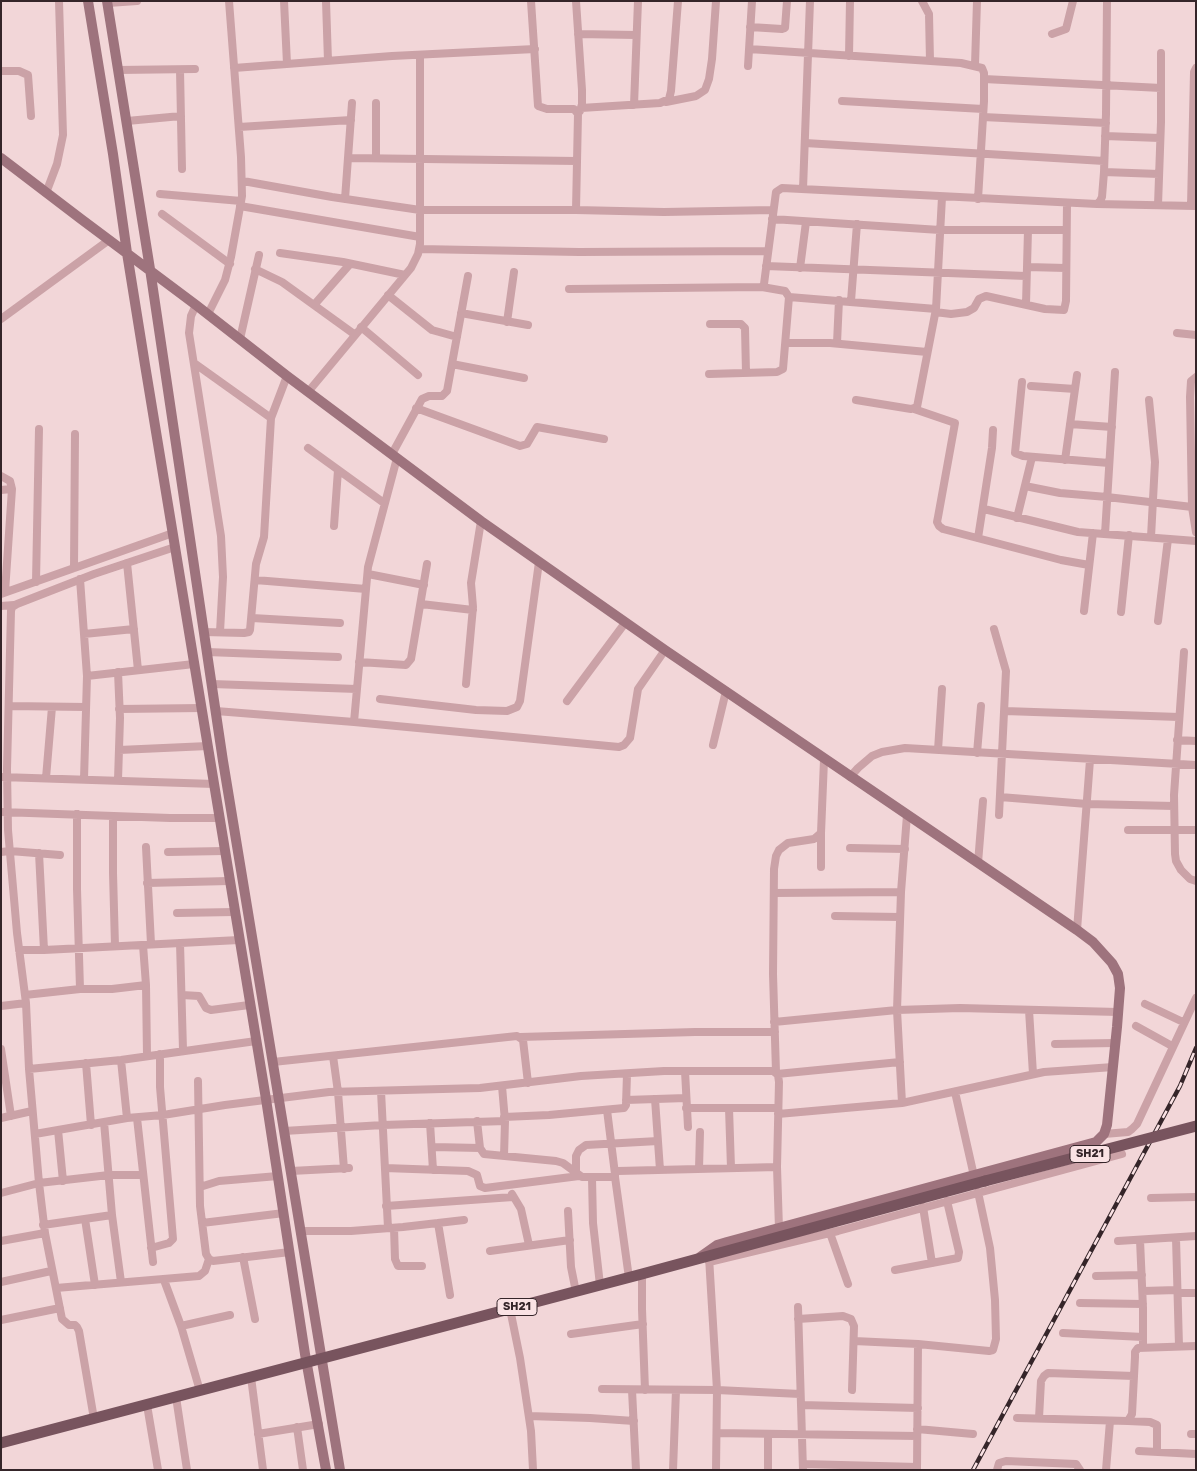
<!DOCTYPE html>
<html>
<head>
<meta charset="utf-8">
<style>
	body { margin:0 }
	#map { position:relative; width:1197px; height:1471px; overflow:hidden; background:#f2d6d8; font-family:Rubik,sans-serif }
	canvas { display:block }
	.frame { position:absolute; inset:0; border:2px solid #352529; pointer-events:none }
</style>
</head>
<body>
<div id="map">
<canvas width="1197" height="1471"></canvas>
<div class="frame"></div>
</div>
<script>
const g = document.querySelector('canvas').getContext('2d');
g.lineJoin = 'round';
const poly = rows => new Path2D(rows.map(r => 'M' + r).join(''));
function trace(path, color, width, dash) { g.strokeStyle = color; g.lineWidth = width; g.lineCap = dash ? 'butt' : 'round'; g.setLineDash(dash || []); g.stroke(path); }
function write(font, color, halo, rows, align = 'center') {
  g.font = font + ' Rubik,sans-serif'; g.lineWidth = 4; g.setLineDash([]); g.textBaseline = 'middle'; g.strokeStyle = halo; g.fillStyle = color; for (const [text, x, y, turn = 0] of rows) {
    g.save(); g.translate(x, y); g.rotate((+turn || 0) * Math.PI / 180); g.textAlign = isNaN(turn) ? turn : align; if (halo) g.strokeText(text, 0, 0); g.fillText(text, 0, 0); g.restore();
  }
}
trace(poly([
	[284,1,287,64],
	[326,1,328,61],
	[531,1,538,106,547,109,574,109,578,114,576,210],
	[576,1,582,90,582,104,580,111],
	[922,1,929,14,930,61],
	[108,3,137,1],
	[750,27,782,29,785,28,787,1],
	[578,34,636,35],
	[1052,34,1066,29,1073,1],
	[749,49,961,63,982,68,984,73,984,101,978,199],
	[849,56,850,1],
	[975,65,977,1],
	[748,66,752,1],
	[234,68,392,56,535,49],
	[118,70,195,69],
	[180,70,182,169],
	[1,71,19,71,28,75,31,116],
	[984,79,1161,88],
	[842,101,983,109],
	[666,102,696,96,705,90,709,79,712,59,716,1],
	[634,105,638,1],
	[581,108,660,103,669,99,671,91,678,1],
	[983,117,1106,123],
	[127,121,181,116],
	[239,127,351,120],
	[1105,136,1160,138],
	[805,143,1104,161],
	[349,158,577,161],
	[376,158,376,103],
	[1104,172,1159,174],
	[243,181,332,197,420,210,576,210,664,212,773,210],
	[803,189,810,1],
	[46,193,57,164,63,135,59,1],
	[160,194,241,201],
	[345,199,352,103],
	[1097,204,1195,206],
	[1158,205,1161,122,1161,53],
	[240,206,420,237],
	[1191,206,1194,72,1196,68],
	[162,214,230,264],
	[772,219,940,230,1066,230],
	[419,249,579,252,768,251],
	[280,253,343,262,405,275],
	[766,266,1026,276],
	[1027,267,1066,268],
	[800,268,806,222],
	[255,269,282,282,354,334],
	[569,289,762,287,764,284,776,192,782,188,1097,204,1100,201,1102,197,1104,172,1106,114,1107,1],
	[388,295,432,330,457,337],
	[789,297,936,309],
	[851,301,857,224],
	[1026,304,1028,230],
	[196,305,191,316,189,333,221,536,223,577,220,632],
	[314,305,350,264],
	[935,312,951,314,967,312,974,308,979,299,986,296,1045,309,1064,310,1066,301,1067,203],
	[461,313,528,325],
	[208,314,225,280,231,257,242,196,241,157,229,1],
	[1,319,109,240],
	[507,322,514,272],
	[710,324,741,324,745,328,746,373],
	[361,327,418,375],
	[1177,333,1196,335],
	[240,339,259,255],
	[786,343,830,343,927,352],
	[837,343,839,300],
	[194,363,271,418],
	[452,364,524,378],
	[709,374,777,372,783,369,789,297,785,291,762,287],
	[1196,377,1191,381,1190,397,1192,507,1196,532],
	[1022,382,1015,453,1023,456,1109,463],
	[1031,386,1075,389],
	[308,392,411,268,418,254,420,244,420,55],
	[856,400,911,409,917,407,936,309,942,197],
	[1149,400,1155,462,1151,537],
	[416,408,520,446,527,444,537,427,604,439],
	[914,409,955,423,938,517,937,522,939,526,943,529,1061,560,1089,565],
	[1070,424,1112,427],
	[308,448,384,503],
	[392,454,422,399,429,396,442,396,447,391,468,276],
	[1065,460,1077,375],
	[1,476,10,481,12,489,5,592],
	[1025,486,1060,493,1107,497,1192,507],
	[1,490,12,489],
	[984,509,1078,532,1196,541],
	[1017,518,1032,457],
	[334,526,338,470],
	[1105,534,1115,372],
	[978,538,992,448,993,430],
	[127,563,138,670],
	[74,568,75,434],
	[368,574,424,585],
	[80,579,87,676,84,779],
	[255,580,366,589],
	[36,582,39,429],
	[1,594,173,533],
	[421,604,473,610],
	[1,606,14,605],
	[1084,611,1093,533],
	[1121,612,1129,535],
	[252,618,340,623],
	[1158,621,1168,539],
	[994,629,1006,671,999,815],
	[204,632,244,633,249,632,250,630,256,564,264,537,271,418,287,376],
	[84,634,134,629],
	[207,652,338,657],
	[1184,652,1174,795,1175,854,1176,861,1181,870,1190,879,1196,881],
	[359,662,406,665,411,659,427,564],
	[87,676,194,664],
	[212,684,357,689],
	[466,684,473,607,471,583,481,521],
	[380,699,476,710,507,711,517,707,520,701,539,562],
	[567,701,625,623],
	[9,706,86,707],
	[119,709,202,708],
	[216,711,354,722,619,747,624,745,630,738,638,689,665,650],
	[1005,711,1179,717],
	[354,722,368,567,397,458],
	[1177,740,1196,741],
	[713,745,726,691],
	[119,750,208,746],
	[938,750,942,689],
	[977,753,981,706],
	[1,777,214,784],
	[850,777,858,768,872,756,882,752,905,748,1196,765],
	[46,778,52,707],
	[118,780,120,718,118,672],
	[1000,797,1087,804,1174,806],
	[1,812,170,818,219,818],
	[77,814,77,889,80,989],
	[113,816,113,873,115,946],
	[1128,830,1196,830],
	[821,833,821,867],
	[146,847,151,944],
	[850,848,905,849],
	[1,852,10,851,60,855],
	[168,852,224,851],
	[39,853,44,950,239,940],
	[978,863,983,801],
	[147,883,229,881],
	[774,893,901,892],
	[177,913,234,912],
	[835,916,900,917],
	[1077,930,1090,760],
	[180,943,183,1050],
	[143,945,146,985,147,1056],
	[19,950,44,950],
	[25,995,80,989,112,989,146,985],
	[182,995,199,996,206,1008,211,1010,249,1005],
	[1145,1004,1183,1022],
	[1,1006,26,1003],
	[1029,1010,1033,1074],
	[774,1022,897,1010,960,1008,1118,1012],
	[1136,1026,1172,1046],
	[520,1037,695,1032,775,1032],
	[1055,1044,1115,1043],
	[1,1049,11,1116],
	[333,1056,338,1092,344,1169],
	[121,1060,127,1118],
	[273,1062,517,1036,523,1040,528,1083],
	[86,1063,91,1125],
	[29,1069,121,1060,256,1041],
	[685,1071,688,1127],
	[776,1072,773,974,774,869,776,856,779,850,788,843,814,839,821,833,824,760],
	[777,1074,900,1062],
	[198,1081,200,1206,206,1254,209,1259,213,1261,290,1252],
	[502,1086,505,1121,504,1156],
	[381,1091,388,1228],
	[955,1092,974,1176],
	[655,1099,660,1170],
	[626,1100,686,1098],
	[902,1103,897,1010,901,892,907,815],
	[686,1108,778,1108],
	[729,1108,731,1168],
	[607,1110,615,1174],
	[778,1114,902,1103,1044,1072,1113,1067],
	[504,1117,549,1115,624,1108,626,1105,627,1074],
	[1,1118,32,1111],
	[137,1118,153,1262],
	[477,1121,480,1148,484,1154,556,1161,563,1163,582,1177,615,1177,629,1278],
	[104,1122,112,1215,121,1282],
	[430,1123,433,1170],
	[58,1130,63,1181],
	[284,1131,383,1125,505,1121],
	[35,1134,127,1118,163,1115,225,1105,329,1092,480,1088,581,1076,664,1071,773,1071,778,1075,779,1082,777,1167,779,1229],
	[1104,1134,1128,1132,1132,1129,1137,1124,1196,998],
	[433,1147,480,1148],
	[385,1168,468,1171,477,1175,480,1186,485,1188,579,1176],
	[699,1169,700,1132],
	[291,1171,349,1168],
	[576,1173,576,1156,579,1150,586,1145,658,1141],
	[615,1177,615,1172,618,1171,777,1167],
	[592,1178,593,1223,600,1285],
	[200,1187,219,1181,278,1176],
	[1,1193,39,1183,109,1175,143,1175],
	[512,1194,521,1209,529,1245],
	[1151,1198,1196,1197],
	[386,1206,513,1197],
	[923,1207,932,1263],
	[568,1211,571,1267,576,1292],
	[85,1219,95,1285],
	[202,1223,284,1213],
	[438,1223,450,1295],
	[43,1225,112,1215],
	[394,1228,395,1259,398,1266,422,1266],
	[301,1231,351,1231,403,1227,464,1220],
	[830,1233,848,1284],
	[1176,1238,1179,1346],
	[1140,1240,1143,1308,1143,1347],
	[1,1241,45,1233],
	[1118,1241,1196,1236],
	[151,1248,169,1243,173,1239,160,1087,160,1054],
	[490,1251,570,1240],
	[243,1257,255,1319],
	[709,1257,717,1390,716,1470],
	[709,1262,838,1231,1122,1154],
	[895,1270,958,1258,959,1252,947,1201],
	[642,1274,642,1309,645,1390],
	[1096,1276,1142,1275],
	[164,1280,181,1326,200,1391],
	[1,1282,51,1271],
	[56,1288,199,1276,205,1271,209,1259],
	[1143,1291,1177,1290],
	[1178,1293,1196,1293],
	[1080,1303,1143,1304],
	[798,1307,803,1470],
	[510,1309,520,1358,531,1431,533,1470],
	[798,1319,843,1316,851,1319,854,1326,852,1390],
	[1,1320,60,1308],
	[181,1326,230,1315],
	[1063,1333,1143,1337],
	[571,1334,643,1324],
	[854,1341,918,1344,989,1351,993,1350,996,1339,995,1300,990,1248,978,1192],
	[251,1377,263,1470],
	[602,1389,717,1390,800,1394],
	[632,1390,636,1470],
	[176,1397,187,1470],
	[147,1405,158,1470],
	[801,1405,918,1408],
	[529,1416,590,1418,634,1421],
	[1017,1418,1128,1421,1132,1414,1135,1357,1135,1352,1138,1348,1196,1346],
	[1039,1418,1041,1381,1044,1376,1048,1373,1134,1376],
	[94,1419,79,1331,77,1327,75,1325,69,1325,62,1319,45,1233,39,1183,29,1069,26,1003,17,933,8,830,7,769,11,611,12,607,17,604,94,574,175,547],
	[1128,1421,1150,1422,1157,1425,1157,1452],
	[297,1427,303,1470],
	[917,1429,973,1434],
	[717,1433,917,1436],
	[258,1434,319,1424],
	[1191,1434,1196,1434],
	[1139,1451,1196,1454],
	[803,1464,917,1467],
	[673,1470,676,1390],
	[768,1470,768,1434],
	[917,1470,918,1344],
	[997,1470,999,1463,1006,1461,1076,1464,1080,1470],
	[1106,1470,1110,1421]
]), '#cba2a7', 8);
trace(poly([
	[88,1,113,154,127,253,145,365,266,1099,305,1354,326,1470],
	[107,1,150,269,223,761,340,1470],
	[1,158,81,219,196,305,287,376,481,521,665,650,1077,930,1093,942,1112,963,1118,974,1120,988,1117,1027,1107,1125,1104,1134,1096,1142,727,1242,717,1245,700,1257]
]), '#9e737d', 10);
trace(poly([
	[1,1443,642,1274,985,1181]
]), '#78545e', 11);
const rail = poly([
	[973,1470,1180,1086,1196,1048]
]);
trace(rail, '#352529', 4.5);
trace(rail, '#fae2e4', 2.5, [8]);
trace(poly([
	[985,1181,1196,1126]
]), '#78545e', 11);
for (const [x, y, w] of [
	[1090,1154,40],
	[517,1307,40]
]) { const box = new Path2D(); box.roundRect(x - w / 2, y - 8.5, w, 17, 4); g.fillStyle = '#fae2e4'; g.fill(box); trace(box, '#352529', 1); }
write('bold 11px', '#352529', null, [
	["SH21",1090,1154],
	["SH21",517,1307]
]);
</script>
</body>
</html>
